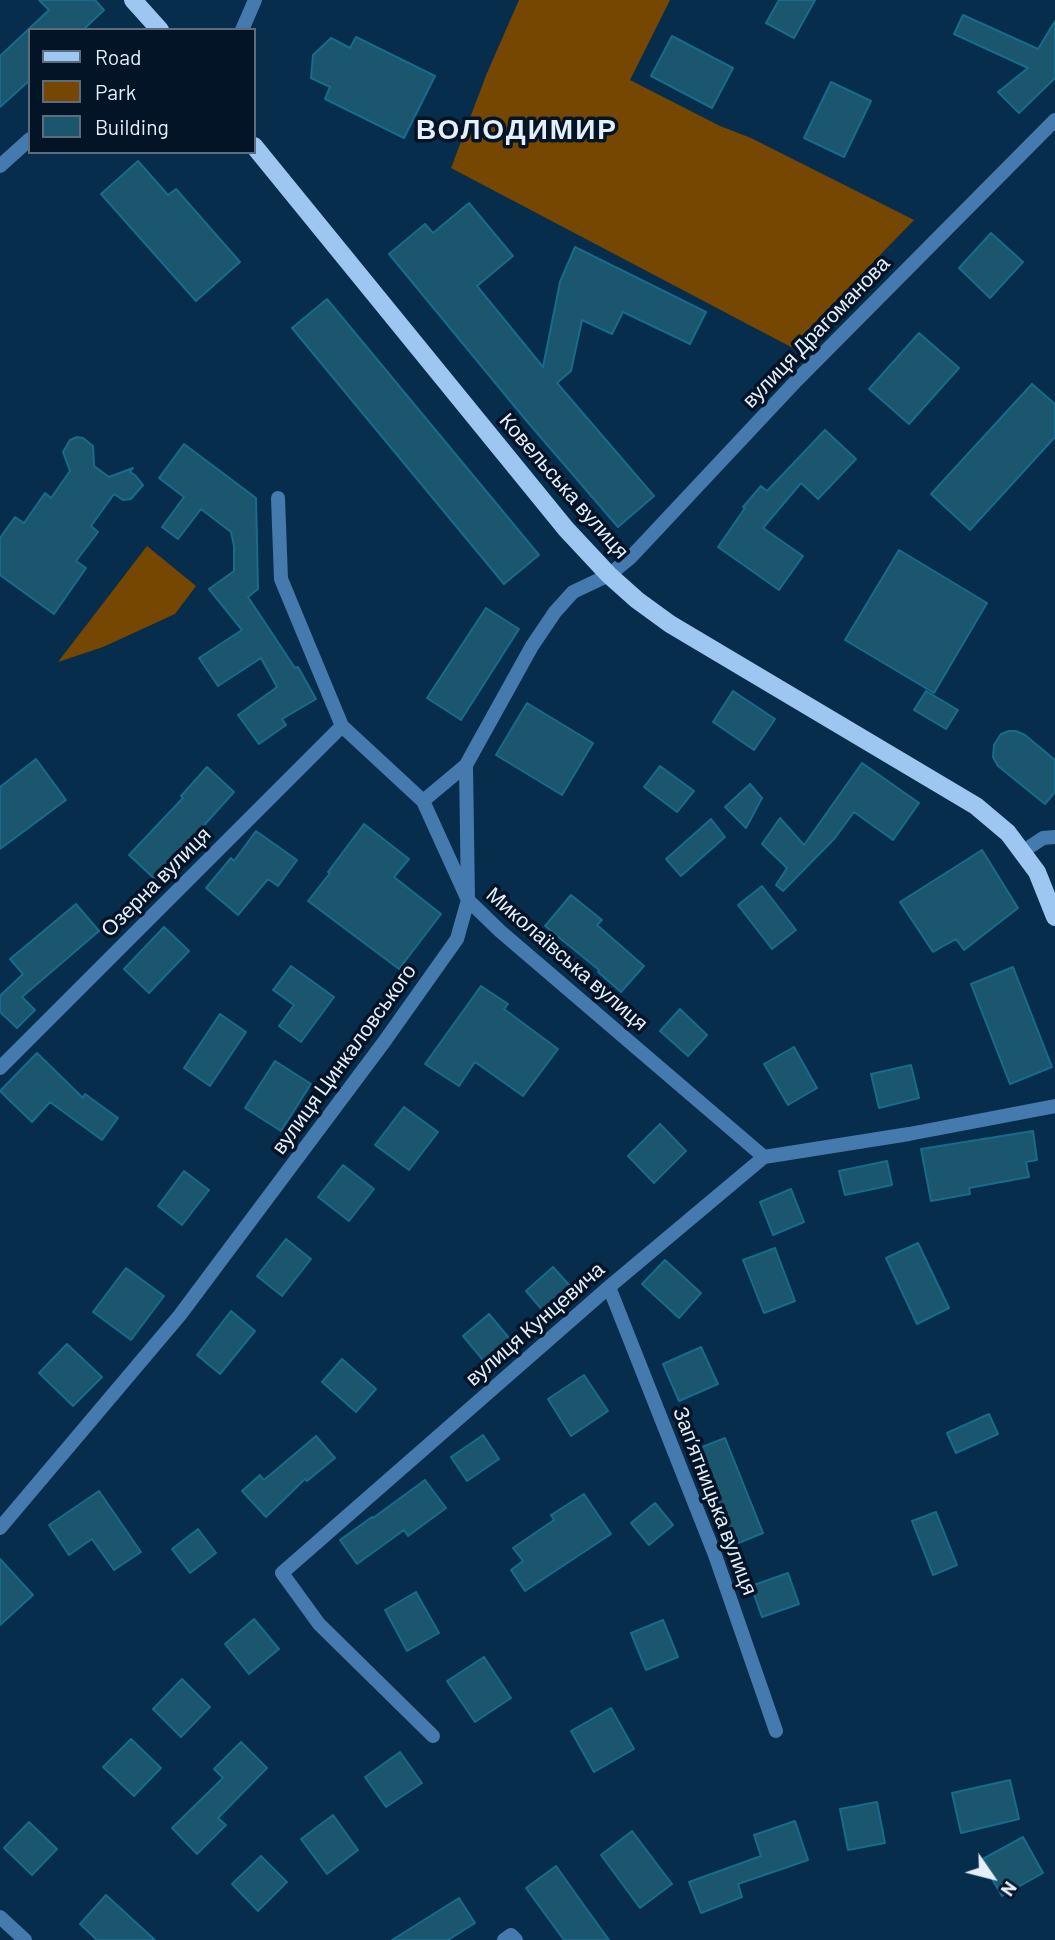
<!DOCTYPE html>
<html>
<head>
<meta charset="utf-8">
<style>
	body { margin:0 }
	#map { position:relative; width:1055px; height:1940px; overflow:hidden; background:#072d4d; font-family:Barlow,sans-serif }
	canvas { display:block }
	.legend { position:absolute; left:28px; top:28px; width:228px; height:126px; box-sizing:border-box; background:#031427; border:2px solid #5d6c7b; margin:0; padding:9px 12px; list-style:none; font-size:21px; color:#e5effa }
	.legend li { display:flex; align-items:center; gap:14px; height:35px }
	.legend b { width:35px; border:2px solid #5d6c7b }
	.north { position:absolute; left:957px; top:1842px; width:70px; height:70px; -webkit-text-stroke:5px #031427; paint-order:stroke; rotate:125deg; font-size:19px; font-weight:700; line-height:28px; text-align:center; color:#e5effa }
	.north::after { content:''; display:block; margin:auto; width:24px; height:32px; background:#e5effa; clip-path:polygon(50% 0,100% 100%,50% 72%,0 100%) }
</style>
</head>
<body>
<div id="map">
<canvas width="1055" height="1940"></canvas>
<ul class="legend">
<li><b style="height:9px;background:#9dc6f1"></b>Road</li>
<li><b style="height:19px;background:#754700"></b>Park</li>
<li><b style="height:19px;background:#1a566e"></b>Building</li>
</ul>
<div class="north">N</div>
</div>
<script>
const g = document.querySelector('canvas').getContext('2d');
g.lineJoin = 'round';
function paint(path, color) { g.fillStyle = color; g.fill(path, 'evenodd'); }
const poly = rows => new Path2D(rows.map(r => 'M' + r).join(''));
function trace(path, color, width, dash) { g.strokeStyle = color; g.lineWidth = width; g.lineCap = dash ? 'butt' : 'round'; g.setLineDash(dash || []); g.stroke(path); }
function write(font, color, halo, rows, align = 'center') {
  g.font = font + ' Barlow,sans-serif'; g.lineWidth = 7; g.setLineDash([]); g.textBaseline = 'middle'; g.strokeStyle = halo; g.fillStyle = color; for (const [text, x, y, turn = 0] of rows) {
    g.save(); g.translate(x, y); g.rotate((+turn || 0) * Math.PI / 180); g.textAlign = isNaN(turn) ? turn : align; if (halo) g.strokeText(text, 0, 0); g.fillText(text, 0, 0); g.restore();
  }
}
paint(poly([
	[519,0,670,0,630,80,720,126,751,138,914,220,791,347,451,168,487,73],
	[147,546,196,586,175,614,103,647,58,662]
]), '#754700');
const building = poly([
	[39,0,95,0,104,10,83,30,30,30,30,80,0,107,0,56,49,10,39,0],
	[779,0,815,0,794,38,766,23,779,0],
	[963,15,1038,49,1055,21,1055,78,1019,113,998,92,1028,68,954,34,963,15],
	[672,36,733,68,712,108,651,76,672,36],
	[356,37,435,76,404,138,325,99,330,87,311,78,313,55,331,38,350,48,356,37],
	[831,82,871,101,844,157,804,138,831,82],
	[138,161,168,195,176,189,240,262,196,301,101,194,138,161],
	[469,203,513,256,477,286,543,367,560,282,575,247,706,312,690,344,623,312,612,334,582,320,571,371,557,383,654,496,618,527,525,419,389,254,425,224,433,233,469,203],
	[991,233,1023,262,990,298,959,268,991,233],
	[327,299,539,555,504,584,292,328,327,299],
	[919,333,959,368,909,424,869,389,919,333],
	[1032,384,1055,404,1055,437,970,530,931,494,1032,384],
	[825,430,856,459,818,499,801,483,763,528,803,556,779,590,718,547,745,508,743,507,761,486,767,491,825,430],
	[77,437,83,438,93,446,94,466,109,477,133,468,130,472,135,475,143,485,131,499,123,500,114,494,91,526,98,532,76,561,86,568,54,614,0,575,0,538,15,517,24,523,45,493,51,498,70,471,63,452,70,440,77,437],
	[184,444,256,498,258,589,248,597,295,668,298,667,316,699,282,719,286,725,259,744,238,715,277,687,261,658,218,686,199,658,242,630,209,589,234,571,234,546,231,532,201,509,178,539,162,527,184,497,159,478,184,444],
	[899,550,987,603,934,693,845,640,899,550],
	[486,608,519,629,461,720,427,698,486,608],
	[733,691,775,719,754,750,713,722,733,691],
	[926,691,958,710,946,729,914,710,926,691],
	[527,703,593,743,562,795,496,755,527,703],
	[1009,731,1016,731,1025,735,1055,760,1055,792,1045,804,998,766,993,757,994,745,1001,734,1009,731],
	[36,759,66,800,0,849,0,787,36,759],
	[862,763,919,803,893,840,854,812,835,838,783,891,776,885,787,868,762,844,780,818,804,845,862,763],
	[660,766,694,791,677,812,644,787,660,766],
	[207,767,234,792,188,843,193,847,159,883,129,855,183,798,181,796,207,767],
	[750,784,762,798,746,828,725,807,750,784],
	[711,819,725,837,681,876,666,859,711,819],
	[364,824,409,859,394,877,441,914,399,969,308,901,330,873,328,872,364,824],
	[256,831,297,860,278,886,268,879,238,915,206,888,231,858,234,861,256,831],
	[982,850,1018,908,964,950,956,939,933,952,900,902,982,850],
	[762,886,796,930,772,949,738,905,762,886],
	[571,895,602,920,597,925,644,966,621,992,598,972,599,970,545,926,571,895],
	[76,904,99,931,22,997,35,1010,17,1028,0,1012,0,996,23,974,10,959,76,904],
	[164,927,189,951,149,993,124,969,164,927],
	[291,966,334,997,301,1042,279,1026,294,1005,273,990,291,966],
	[1013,967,1052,1067,1010,1084,971,984,1013,967],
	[481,986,508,1004,504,1009,558,1049,523,1096,475,1062,459,1086,425,1064,481,986],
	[680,1009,707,1035,688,1056,660,1031,680,1009],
	[220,1014,246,1032,210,1086,184,1068,220,1014],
	[794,1047,817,1088,788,1105,764,1064,794,1047],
	[37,1053,83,1098,85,1094,118,1118,102,1140,50,1102,32,1122,0,1091,37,1053],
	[275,1061,311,1084,281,1131,245,1108,275,1061],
	[911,1065,919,1098,879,1108,871,1074,911,1065],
	[404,1107,438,1132,409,1170,375,1145,404,1107],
	[660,1124,686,1151,654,1183,628,1156,660,1124],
	[1033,1131,1037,1160,1026,1162,1029,1177,969,1188,970,1194,931,1201,921,1149,1033,1131],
	[887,1161,892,1185,845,1195,839,1171,887,1161],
	[343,1165,374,1189,349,1221,318,1197,343,1165],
	[184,1171,209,1190,182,1225,158,1206,184,1171],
	[791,1189,804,1222,773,1235,760,1202,791,1189],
	[286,1239,311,1259,282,1296,257,1276,286,1239],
	[918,1243,949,1308,917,1324,886,1258,918,1243],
	[775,1248,795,1301,764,1313,743,1260,775,1248],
	[665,1260,701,1293,679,1318,642,1284,665,1260],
	[553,1267,579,1296,551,1320,526,1291,553,1267],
	[126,1268,164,1296,131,1340,93,1312,126,1268],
	[231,1311,255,1331,220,1374,197,1355,231,1311],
	[489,1314,514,1344,488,1366,463,1336,489,1314],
	[67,1344,102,1377,73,1406,39,1373,67,1344],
	[701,1347,718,1384,679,1401,663,1364,701,1347],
	[342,1359,376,1389,356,1412,322,1382,342,1359],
	[584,1375,608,1411,571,1436,548,1399,584,1375],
	[989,1414,998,1434,956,1453,947,1433,989,1414],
	[483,1435,499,1459,467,1481,451,1457,483,1435],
	[316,1436,335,1458,307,1481,305,1479,266,1517,242,1491,260,1475,264,1480,316,1436],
	[725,1438,763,1533,736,1544,697,1449,725,1438],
	[425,1480,446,1508,408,1536,404,1530,357,1564,340,1540,372,1517,373,1518,425,1480],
	[99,1491,141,1552,114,1570,92,1539,69,1555,49,1525,99,1491],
	[584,1494,611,1534,525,1591,511,1570,523,1561,513,1548,554,1520,551,1515,584,1494],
	[655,1503,673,1525,649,1545,631,1523,655,1503],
	[936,1512,957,1565,933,1575,912,1521,936,1512],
	[198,1529,216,1553,190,1573,172,1549,198,1529],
	[0,1559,33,1595,0,1625,0,1559],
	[788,1573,799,1604,762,1617,751,1586,788,1573],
	[416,1592,439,1633,407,1651,385,1610,416,1592],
	[254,1619,279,1649,249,1674,225,1644,254,1619],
	[663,1620,678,1657,646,1670,631,1633,663,1620],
	[484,1657,511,1698,475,1722,447,1681,484,1657],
	[182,1679,210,1707,181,1737,153,1709,182,1679],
	[611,1708,634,1749,594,1772,571,1731,611,1708],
	[131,1739,161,1768,134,1796,103,1767,131,1739],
	[241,1742,267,1768,218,1818,226,1825,197,1854,172,1828,223,1778,214,1769,241,1742],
	[400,1752,422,1783,386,1807,365,1777,400,1752],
	[1010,1780,1019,1819,961,1833,952,1793,1010,1780],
	[877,1802,885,1843,848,1850,840,1809,877,1802],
	[333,1815,358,1850,327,1874,301,1839,333,1815],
	[795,1821,808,1860,738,1884,742,1897,701,1913,689,1882,761,1856,754,1835,795,1821],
	[29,1822,57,1849,32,1875,4,1848,29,1822],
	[632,1831,672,1884,640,1908,601,1855,632,1831],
	[1023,1837,1043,1873,1002,1896,981,1860,1023,1837],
	[261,1856,287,1882,258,1911,232,1884,261,1856],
	[556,1866,583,1904,609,1940,564,1940,526,1888,556,1866],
	[106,1895,155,1940,97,1940,80,1924,106,1895],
	[459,1898,475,1923,448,1940,392,1940,459,1898]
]);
paint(building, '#1a566e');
trace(building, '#186b8b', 2);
trace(poly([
	[242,30,255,0]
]), '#457aae', 14);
trace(poly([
	[0,166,30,139],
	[278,498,281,579,342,726,423,801,468,900,500,931,764,1157],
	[423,801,466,765],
	[1022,852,1043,838,1055,837],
	[0,1068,342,726],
	[609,1287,715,1555,776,1731],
	[0,1528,180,1315,384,1042,457,939,468,900,466,765,532,646,555,612,573,592,609,575],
	[433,1736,319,1624,282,1573,609,1287,764,1157,909,1134,1055,1106],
	[0,1917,25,1940],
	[504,1940,511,1935,516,1940]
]), '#457aae', 14);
trace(poly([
	[609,575,631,557,797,380,1055,120]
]), '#457aae', 14);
trace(poly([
	[133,0,160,30],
	[254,146,566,529,609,575,637,600,670,624,976,806,1008,833,1037,872,1055,917]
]), '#9dc6f1', 18);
write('21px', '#e5effa', '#031427', [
	["вулиця Драгоманова",816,332,-46],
	["Ковельська вулиця",564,486,49],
	["Озерна вулиця",156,882,-45],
	["Миколаївська вулиця",567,959,41],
	["вулиця Цинкаловського",344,1059,-54],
	["вулиця Кунцевича",535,1324,-41],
	["Запʼятницька вулиця",715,1501,69]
]);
g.letterSpacing = '2px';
write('bold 28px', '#e5effa', '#031427', [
	["ВОЛОДИМИР",517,130]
]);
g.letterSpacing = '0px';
</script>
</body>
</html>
